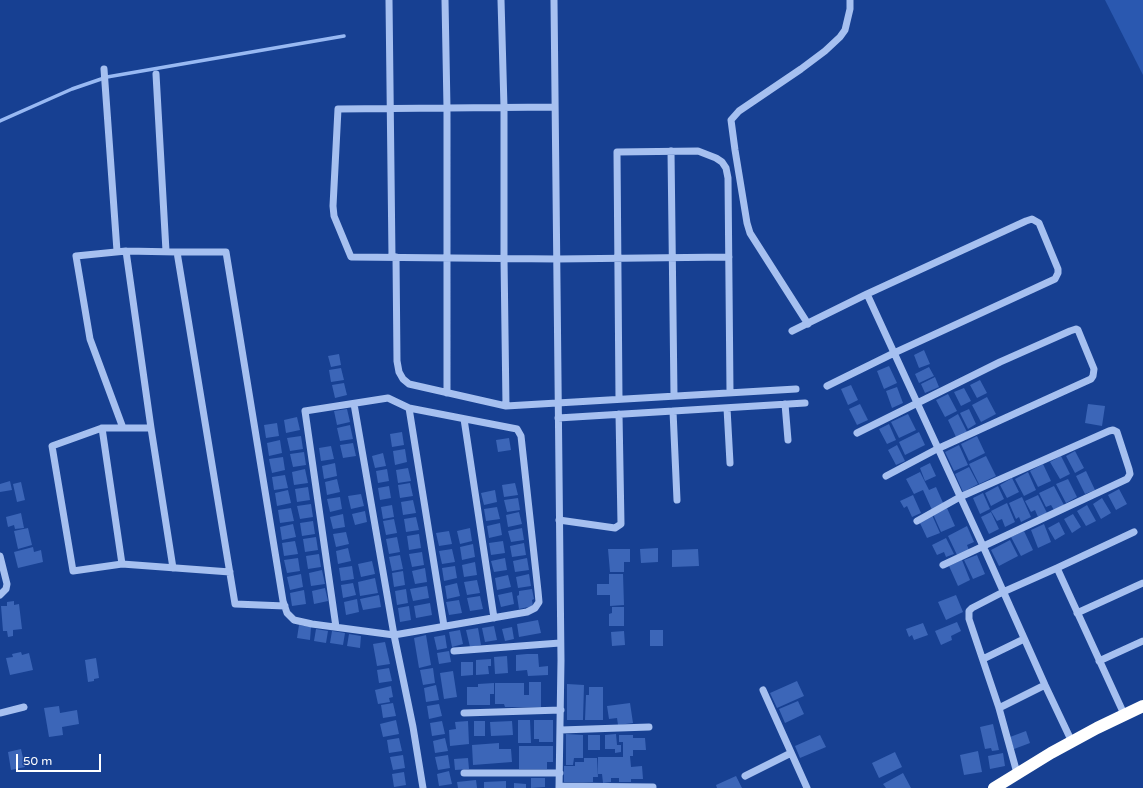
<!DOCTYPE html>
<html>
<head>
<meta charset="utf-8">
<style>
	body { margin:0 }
	#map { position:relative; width:1143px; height:788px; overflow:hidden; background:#174092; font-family:"Varela Round",sans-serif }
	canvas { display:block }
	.scale { position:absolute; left:16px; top:754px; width:85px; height:18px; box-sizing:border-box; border:2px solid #fff; border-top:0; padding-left:5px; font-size:12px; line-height:14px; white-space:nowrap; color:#fff; -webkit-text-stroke:3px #174092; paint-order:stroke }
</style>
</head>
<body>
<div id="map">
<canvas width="1143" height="788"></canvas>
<div class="scale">50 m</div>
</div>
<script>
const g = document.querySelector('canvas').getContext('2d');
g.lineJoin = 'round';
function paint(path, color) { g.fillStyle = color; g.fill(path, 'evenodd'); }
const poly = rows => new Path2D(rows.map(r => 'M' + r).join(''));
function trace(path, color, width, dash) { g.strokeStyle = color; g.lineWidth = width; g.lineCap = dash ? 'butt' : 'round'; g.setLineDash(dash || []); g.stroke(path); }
paint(poly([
	[1105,0,1143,0,1143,75]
]), '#2a58b0');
trace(poly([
	[0,121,72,89,107,77,344,36]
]), '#98b9f3', 3.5);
paint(poly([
	[924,350,930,364,919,368,914,355],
	[339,354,341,365,331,367,328,356],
	[889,366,897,383,884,389,877,371],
	[929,367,934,376,919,383,915,374],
	[341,368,344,380,331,382,329,370],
	[935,377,939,387,925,393,921,384],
	[980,380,987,393,977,398,970,385],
	[344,383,347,395,335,398,332,385],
	[851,385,858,400,848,405,841,389],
	[897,387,903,403,892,408,886,391],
	[964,388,971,401,961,406,954,392],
	[948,394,957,411,945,417,936,400],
	[987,397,996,414,981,422,972,405],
	[860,404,868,420,857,425,849,409],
	[1088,404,1105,406,1102,426,1085,423],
	[347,409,350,422,337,425,334,411],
	[969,409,976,424,968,429,960,413],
	[908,414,916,430,899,438,891,422],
	[958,414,967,432,956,437,948,420],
	[297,417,300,430,286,433,284,420],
	[277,423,279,436,266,438,264,425],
	[889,424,896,440,887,444,879,429],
	[350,425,353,439,340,441,337,428],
	[402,432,404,445,392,447,390,434],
	[919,432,925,445,905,455,899,442],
	[301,436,303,449,290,451,287,438],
	[977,436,985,453,969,461,961,444],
	[509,438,511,450,498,452,496,440],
	[280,440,282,453,269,456,267,443],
	[353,443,356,456,343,458,340,445],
	[897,445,905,461,896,465,888,450],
	[959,445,968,465,954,471,945,452],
	[331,446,334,459,321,461,319,448],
	[405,449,407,462,395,465,393,451],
	[1075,451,1084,468,1075,473,1066,456],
	[304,452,306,465,293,467,290,454],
	[383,453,386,466,375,468,372,456],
	[986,456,996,476,979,484,969,464],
	[1061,456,1070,474,1060,479,1050,462],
	[283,457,285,470,272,473,269,459],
	[335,463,337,476,324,479,322,466],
	[930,463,936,476,925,481,920,468],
	[1043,464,1051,481,1038,487,1030,471],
	[969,467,978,484,963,492,955,474],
	[408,468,411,481,398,483,396,470],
	[305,469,308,483,294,485,292,472],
	[387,469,389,481,378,483,376,471],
	[1086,471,1095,490,1085,494,1076,476],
	[920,472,929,490,936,487,944,505,932,510,923,490,914,494,906,479],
	[1028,472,1036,490,1024,496,1015,479],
	[285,475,288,488,274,490,272,477],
	[1012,478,1019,492,1007,498,1000,485],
	[337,479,340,492,327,495,325,482],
	[1068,479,1077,497,1066,503,1056,484],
	[10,481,12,490,0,492,0,484],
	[21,482,25,500,17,502,13,484],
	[410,483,413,496,400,498,398,485],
	[515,483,518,495,504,497,502,485],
	[389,486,391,498,380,500,378,488],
	[998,486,1004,499,991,506,985,493],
	[1054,486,1064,505,1054,510,1051,505,1046,507,1039,493],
	[308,487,310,500,297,502,295,489],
	[1119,489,1127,504,1116,510,1108,495],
	[288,490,291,503,277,506,275,493],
	[495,490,497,502,484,505,481,493],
	[983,493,990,509,980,514,973,498],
	[361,494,364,506,351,509,348,496],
	[913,495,921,513,912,517,907,506,904,508,900,501],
	[1038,495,1047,513,1038,517,1035,510,1031,512,1025,501],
	[340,497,342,509,330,512,327,499],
	[1022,497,1031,517,1021,522,1019,517,1016,519,1009,503],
	[518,498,520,510,507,512,504,500],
	[1102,498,1111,513,1101,519,1093,504],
	[413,500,416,513,403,515,401,502],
	[1007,503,1015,522,1005,527,1002,519,997,521,991,511],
	[311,504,313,517,300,519,297,506],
	[392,505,394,517,383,519,381,507],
	[1087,505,1096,521,1086,526,1077,511],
	[497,507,500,519,486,521,484,509],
	[291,508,294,521,280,523,278,510],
	[947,508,955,526,941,532,933,514],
	[365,511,367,522,355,525,352,514],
	[519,512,522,524,508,527,506,515],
	[991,512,999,529,989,534,981,517],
	[21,513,24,528,15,529,14,525,8,527,6,517],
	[343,514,345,527,333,529,330,517],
	[1073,514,1081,527,1072,533,1064,519],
	[932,515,940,533,927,538,919,521],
	[416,517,419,530,406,532,404,519],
	[394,519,397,533,386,535,383,521],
	[313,521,315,534,302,536,300,523],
	[1059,522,1065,534,1055,540,1048,528],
	[500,523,502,535,489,538,487,526],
	[293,524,296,537,282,540,280,527],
	[1044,524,1051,542,1038,548,1031,530],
	[967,526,974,542,967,545,969,550,957,555,948,536],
	[28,528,32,545,18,549,14,531],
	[470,528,472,541,460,544,457,531],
	[522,528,524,540,511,542,508,531],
	[449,531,452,544,439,546,436,533],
	[1024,531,1033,550,1021,556,1011,537],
	[346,532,349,544,336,547,333,534],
	[419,534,421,548,409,550,407,536],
	[316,537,318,550,305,552,303,539],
	[397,537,400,552,389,554,386,539],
	[946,538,954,554,946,557,944,552,937,555,932,545],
	[1010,540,1018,556,999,566,991,550],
	[295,541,298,554,284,556,282,543],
	[503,541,505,553,491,555,489,543],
	[524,543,526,555,512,557,510,546],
	[473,544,475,557,462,560,460,547],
	[33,547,34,552,41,550,43,562,18,568,14,552],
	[348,548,351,561,338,564,336,551],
	[658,548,658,562,641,563,640,549],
	[452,549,455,562,442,564,439,551],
	[608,549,630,549,630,562,624,562,624,572,610,572],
	[698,549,699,566,672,567,672,550],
	[422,552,424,565,412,567,409,554],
	[319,554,321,567,308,569,306,556],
	[400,555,403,569,392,571,389,557],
	[977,555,985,574,973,579,964,560],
	[298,558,300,571,287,573,284,560],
	[505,558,507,570,494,572,491,561],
	[527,558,529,570,515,572,513,561],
	[962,560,970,580,958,586,949,566],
	[372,561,375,574,361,577,358,564],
	[475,562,477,575,464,577,462,565],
	[352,566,354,579,341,581,339,568],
	[455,566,457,578,444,581,442,568],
	[425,568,427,582,415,584,412,571],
	[322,570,325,584,311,586,309,573],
	[403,571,405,585,394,587,392,573],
	[301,574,303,587,290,590,287,577],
	[529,574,531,586,518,588,516,577],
	[609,574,623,574,624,605,610,606,610,595,597,595,597,584,609,584],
	[508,575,511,587,497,590,495,578],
	[375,578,378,593,360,596,358,582],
	[477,580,480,593,467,595,464,582],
	[353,583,356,595,343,598,341,585],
	[457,583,460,596,447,599,445,586],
	[427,586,429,598,413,601,410,589],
	[325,588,328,601,314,604,312,591],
	[406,589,408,603,397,605,395,591],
	[532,589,534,599,532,600,533,606,519,609,517,596,519,595,519,591],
	[304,590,306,604,292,606,290,593],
	[512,592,514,604,501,607,498,595],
	[379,595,381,607,363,610,360,599],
	[956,595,963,612,946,620,938,602],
	[480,596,483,609,470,611,467,598],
	[357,599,359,612,346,615,344,602],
	[459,600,462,613,449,615,446,602],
	[14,601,14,605,19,604,22,629,13,630,13,636,8,637,7,631,3,631,1,606,7,606,7,602],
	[430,603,432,615,416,618,414,606],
	[409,606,411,620,400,622,398,608],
	[612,607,624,607,624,626,609,626,609,614,612,613],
	[538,620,541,633,519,637,517,624],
	[957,622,961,631,951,636,952,640,941,645,935,631],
	[923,623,928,635,914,640,912,635,909,637,906,629],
	[299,625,311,627,310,640,297,638],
	[494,626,497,640,485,642,482,628],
	[512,627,514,639,505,641,502,629],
	[478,628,481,645,470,647,466,630],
	[316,629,328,631,326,643,314,641],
	[460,630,463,644,452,647,449,632],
	[650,630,663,630,663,646,650,646],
	[332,631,345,633,343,645,330,643],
	[624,631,625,645,612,646,611,632],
	[349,634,361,636,360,648,347,646],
	[426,635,431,665,419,668,414,638],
	[445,635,447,648,437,650,434,637],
	[385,642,390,664,377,666,373,644],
	[449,651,451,662,439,664,437,653],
	[21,652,22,655,29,653,33,670,10,675,6,658,13,657,12,654],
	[527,654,538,654,539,667,548,666,548,675,528,676,527,670,516,671,516,655],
	[507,656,508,673,495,674,494,657],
	[96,658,99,678,94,679,94,681,88,682,85,660],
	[491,659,491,666,488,666,489,674,476,675,476,660],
	[461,662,473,662,473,675,461,676],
	[389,668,392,681,379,683,377,670],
	[433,668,435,683,423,685,420,670],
	[453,671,457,697,444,699,440,673],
	[797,681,804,696,777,708,770,693],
	[529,682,541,682,541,707,505,707,504,704,495,704,495,683,524,683,524,695,529,695],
	[494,683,494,694,490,694,490,705,467,705,467,687,478,687,478,684],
	[567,684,584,685,583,720,567,720],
	[436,685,439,700,426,702,424,688],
	[391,686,393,697,389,698,390,702,378,704,375,690],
	[589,687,603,687,603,720,585,720,586,695,589,695],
	[798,701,804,714,785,723,779,709],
	[393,703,396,716,383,718,381,705],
	[630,703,633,723,618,725,617,718,609,719,607,706],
	[439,704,442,716,429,719,427,706],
	[59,706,60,713,77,710,79,724,62,727,63,735,49,737,44,708],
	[396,720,399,734,383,737,380,724],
	[518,720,530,720,531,743,518,743],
	[534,720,553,720,553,742,539,742,539,739,534,739],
	[442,721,445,734,432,736,430,723],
	[468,721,469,744,450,746,449,730,456,729,455,722],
	[474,721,485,721,485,736,474,736],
	[512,721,513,735,491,736,490,722],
	[993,724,999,750,992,751,991,748,985,749,980,727],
	[1026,731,1030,743,1014,749,1010,737],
	[566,734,583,735,583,758,574,758,573,765,566,765],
	[616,734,617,745,621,745,621,752,615,753,615,749,605,749,605,735],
	[588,735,600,735,600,750,588,750],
	[619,735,633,735,633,738,645,738,646,750,633,750,633,756,630,756,631,767,642,766,643,779,631,779,631,782,619,782,619,778,611,778,611,782,603,783,602,774,598,774,598,757,623,757,623,742,619,742],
	[820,735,826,747,800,758,795,746],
	[399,738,402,751,389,753,387,740],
	[445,738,448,751,435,753,433,741],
	[499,743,499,749,511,749,512,762,473,765,472,745],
	[519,746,553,746,553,762,547,762,547,769,519,769],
	[21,749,25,767,11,770,8,752],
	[978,751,982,772,964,775,960,755],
	[895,752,902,767,879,778,872,763],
	[1003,753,1005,766,990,769,988,756],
	[403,755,405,768,393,770,390,757],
	[448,755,450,768,438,770,435,757],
	[468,758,469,769,455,770,454,759],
	[584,758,597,758,598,777,593,777,593,782,564,782,564,766,575,766,575,762,584,762],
	[449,771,452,784,439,786,437,774],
	[404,772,406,785,394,787,392,774],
	[903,773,911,788,886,788,883,784],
	[736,776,742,788,717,788,716,785],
	[531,778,545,778,545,787,531,788],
	[476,780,477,788,458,788,457,782],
	[506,781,506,788,484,788,484,782],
	[514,783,526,784,526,788,514,788]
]), '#3c66b8');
trace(poly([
	[389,0,392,257],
	[445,0,447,108,447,393],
	[501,0,504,107,504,258,506,406],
	[554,0,561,660,559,788],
	[104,69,117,251],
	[156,74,166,251],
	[555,107,338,109,333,206,334,216,351,257,557,259,729,257],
	[671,151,674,395],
	[126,251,177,252,235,604,285,606],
	[177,252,226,252,283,601,287,613,294,620,312,624,394,635,527,612,535,608,539,602,538,591,521,436,517,429,409,408,388,398,305,411,336,627],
	[396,257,397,361,399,372,403,379,409,384,506,406,796,389],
	[867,294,983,546,1045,685,1072,742],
	[808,324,750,233,747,223,735,150,731,120,739,111,801,69,825,51,840,37,845,30,850,9,850,0],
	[792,331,867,294,1026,221,1032,219,1039,223,1058,269,1058,273,1055,279,894,353,827,386],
	[619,399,617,152,698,151,716,158,722,162,726,168,728,178,730,392],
	[354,404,394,635,413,727,423,788],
	[785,404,788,440],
	[409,408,444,626],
	[727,408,730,463],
	[673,411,677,500],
	[558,418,805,403],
	[464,419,494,618],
	[102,428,122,564],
	[123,428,90,339,76,256,126,251,151,428,173,568],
	[151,428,102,428,52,446,73,571,122,564,230,572],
	[857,433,1000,362,1070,331,1076,329,1078,330,1094,369,1093,376,1091,379,937,449,886,476],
	[559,520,615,528,621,524,619,414],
	[917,521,960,497,1109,431,1113,430,1117,432,1129,469,1130,474,1127,479,943,565],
	[0,556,7,584,6,589,0,595],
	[1057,568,1124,714],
	[1077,613,1143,583],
	[454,651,560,643],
	[983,659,1024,639],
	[1099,661,1143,641],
	[763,690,807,788],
	[999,708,1045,685],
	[0,713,24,707],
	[464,713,561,710],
	[561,730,649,727],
	[464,773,560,773],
	[1017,773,999,708,969,619,969,611,972,608,1003,592,1057,568,1134,532],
	[745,776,791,753],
	[559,786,653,787]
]), '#a6c0f0', 7);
trace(poly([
	[994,788,1051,753,1097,728,1143,706]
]), '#fff', 12);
</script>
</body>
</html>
